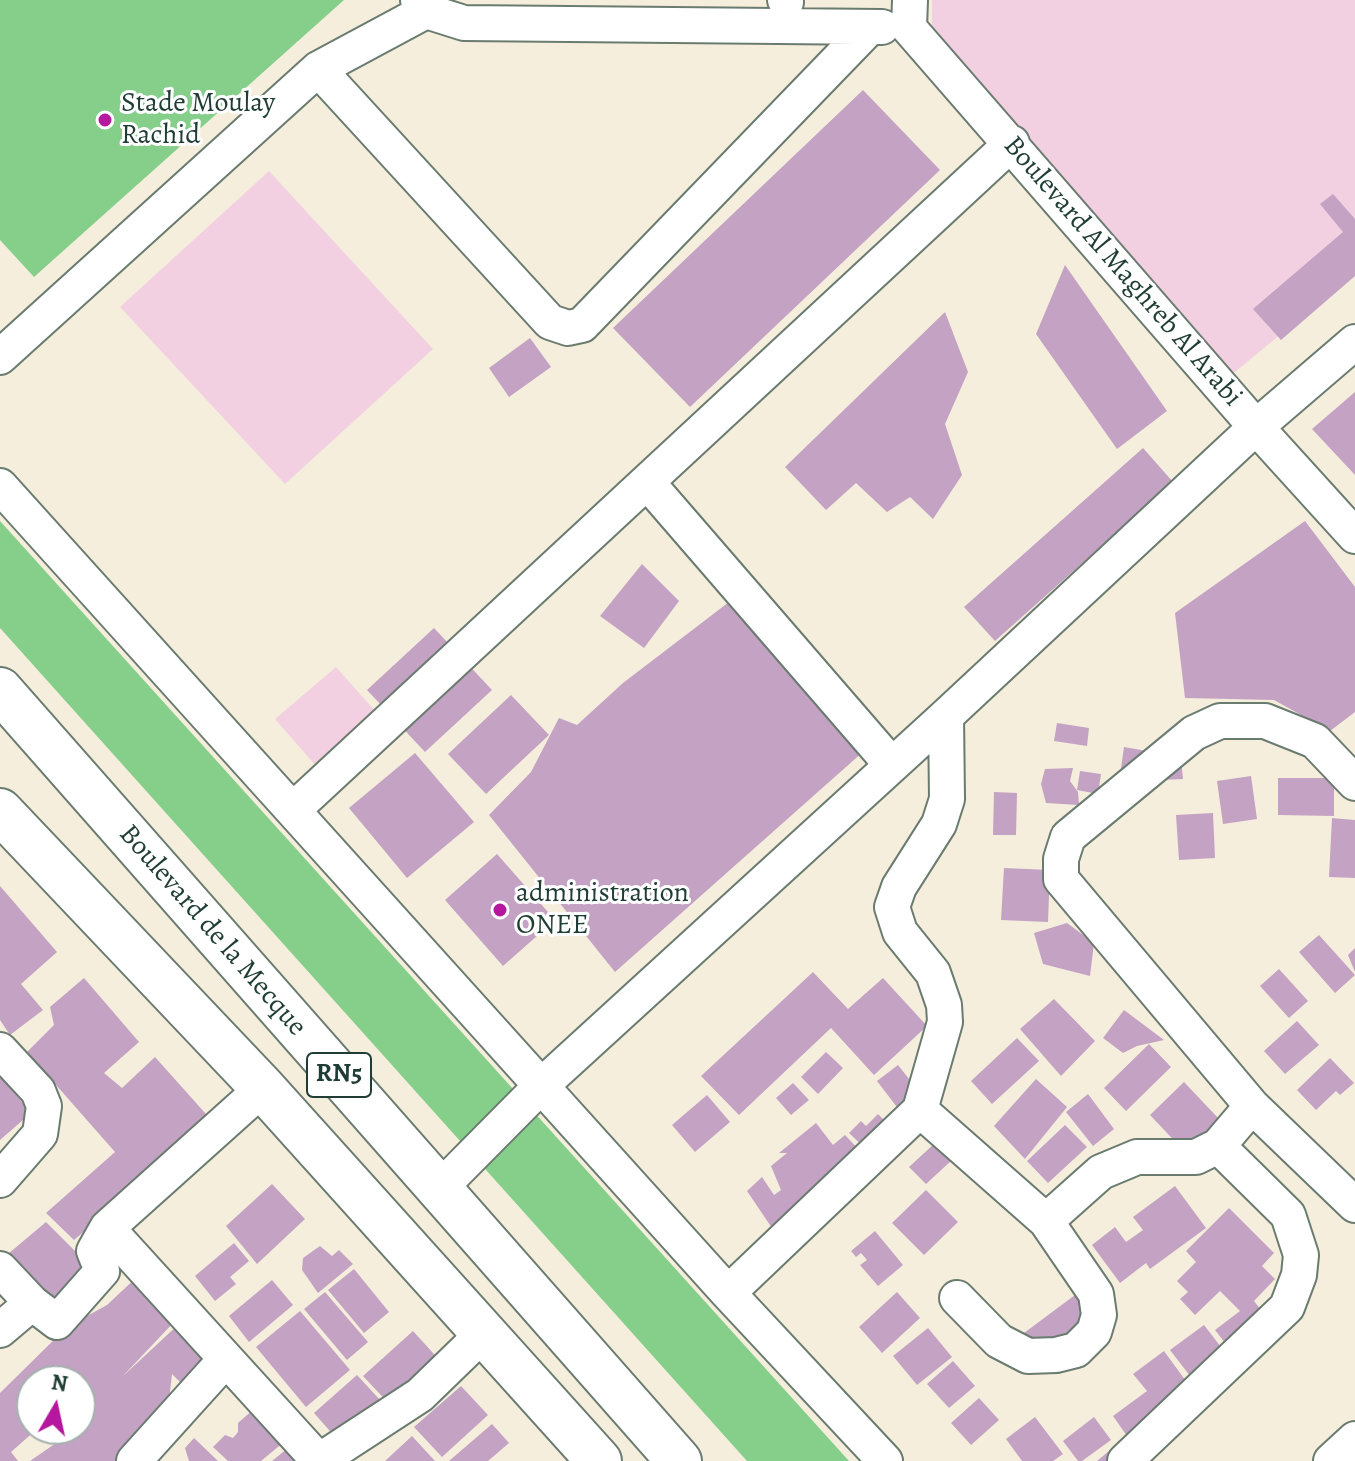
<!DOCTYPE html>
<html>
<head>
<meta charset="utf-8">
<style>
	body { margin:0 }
	#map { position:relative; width:1355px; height:1461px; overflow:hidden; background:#f5eedc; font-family:Alegreya,serif }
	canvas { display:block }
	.north { position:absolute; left:16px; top:1365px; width:80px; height:80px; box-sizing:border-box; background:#fff; border:2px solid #a5b1ae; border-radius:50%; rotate:9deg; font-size:22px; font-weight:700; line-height:32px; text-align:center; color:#1f3d34 }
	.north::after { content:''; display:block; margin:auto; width:28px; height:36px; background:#b5179e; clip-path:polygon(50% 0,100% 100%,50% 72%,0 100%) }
</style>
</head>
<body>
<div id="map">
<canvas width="1355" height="1461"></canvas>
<div class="north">N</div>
</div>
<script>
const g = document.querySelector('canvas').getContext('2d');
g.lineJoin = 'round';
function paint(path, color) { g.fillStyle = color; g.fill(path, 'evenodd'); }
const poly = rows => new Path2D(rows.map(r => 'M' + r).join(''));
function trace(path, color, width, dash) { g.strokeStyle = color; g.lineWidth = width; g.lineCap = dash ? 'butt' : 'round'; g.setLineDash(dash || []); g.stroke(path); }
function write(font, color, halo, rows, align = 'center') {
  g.font = font + ' Alegreya,serif'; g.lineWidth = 6; g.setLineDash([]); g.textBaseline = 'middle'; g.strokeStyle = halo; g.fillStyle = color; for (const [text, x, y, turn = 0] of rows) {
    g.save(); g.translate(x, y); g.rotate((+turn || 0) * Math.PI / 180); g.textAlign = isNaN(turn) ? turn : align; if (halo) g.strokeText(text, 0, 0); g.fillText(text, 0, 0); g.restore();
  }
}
paint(poly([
	[932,0,1355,0,1355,273,1224,381,932,25],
	[269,171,433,349,285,484,120,307],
	[336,667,399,738,338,791,275,719]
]), '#f2d0e2');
paint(poly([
	[0,0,344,0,34,277,0,240],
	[0,521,849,1461,747,1461,0,628]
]), '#85cf8b');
paint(poly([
	[863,90,940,170,690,407,613,328],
	[1333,194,1355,219,1355,276,1281,340,1253,309,1343,232,1320,204],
	[1065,265,1167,411,1117,449,1036,334],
	[945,312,968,372,945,424,962,475,933,519,910,497,887,512,856,483,826,510,785,467],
	[530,338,551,367,509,397,489,368],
	[1355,392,1355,475,1312,429],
	[1143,448,1173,482,995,641,964,607],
	[1305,521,1355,587,1355,712,1330,731,1274,700,1185,698,1175,613],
	[642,564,679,601,644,648,600,616],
	[729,602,864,751,615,972,489,815,531,772,559,718,577,725,623,683],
	[434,628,492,690,425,752,367,690],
	[511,695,549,735,486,794,448,754],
	[1057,723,1089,728,1087,746,1054,741],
	[1179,740,1183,779,1162,780],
	[1124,747,1158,753,1119,782],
	[415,753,474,822,407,878,349,808],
	[1073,768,1070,781,1078,792,1079,805,1046,803,1041,784,1045,769],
	[1080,771,1101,774,1098,794,1077,790],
	[1251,776,1257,819,1223,824,1217,781],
	[1278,778,1334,778,1334,816,1278,815],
	[994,792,1017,793,1016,835,993,835],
	[1213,813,1215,858,1179,860,1176,815],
	[1332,818,1355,820,1355,878,1329,877],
	[497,854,555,920,503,966,445,900],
	[1004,868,1050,870,1048,922,1001,920],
	[0,886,57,952,21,984,43,1010,10,1035,0,1020],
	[1067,923,1094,943,1090,976,1043,964,1034,933],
	[1319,935,1355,975,1335,993,1299,952],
	[1355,948,1355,972,1348,955],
	[1279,969,1308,1001,1289,1018,1260,986],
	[813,972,848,1009,883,978,927,1026,874,1075,831,1028,739,1115,701,1076],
	[84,978,139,1042,104,1073,122,1088,155,1057,214,1123,74,1240,46,1213,115,1152,27,1052,54,1025,50,1007],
	[1054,999,1095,1041,1061,1076,1020,1029],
	[1124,1010,1164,1040,1137,1046,1123,1053,1103,1038],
	[1297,1021,1319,1045,1285,1074,1264,1051],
	[1017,1038,1039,1061,992,1104,971,1081],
	[1149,1044,1171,1067,1126,1111,1104,1088],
	[826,1052,843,1068,818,1094,801,1077],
	[1330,1058,1354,1083,1340,1095,1336,1091,1316,1110,1297,1090],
	[898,1065,924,1098,903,1115,877,1081],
	[0,1076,31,1113,0,1140],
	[1036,1079,1067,1107,1025,1159,994,1126],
	[1184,1082,1219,1119,1185,1152,1150,1115],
	[793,1083,809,1100,791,1115,776,1098],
	[1088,1094,1114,1129,1093,1146,1066,1112],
	[707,1095,730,1122,695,1152,672,1125],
	[878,1114,891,1127,868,1151,849,1133,861,1121,866,1126],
	[816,1123,833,1145,845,1135,862,1153,774,1231,747,1191,762,1177,774,1195,781,1190,771,1166,787,1153,779,1153],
	[1065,1125,1087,1147,1048,1183,1027,1161],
	[935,1143,952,1160,926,1184,909,1167],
	[272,1184,305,1219,257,1264,226,1226],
	[1175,1186,1206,1228,1150,1269,1146,1263,1120,1283,1092,1245,1115,1227,1126,1242,1143,1230,1133,1217],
	[926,1190,958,1222,924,1255,892,1223],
	[1229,1208,1274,1253,1262,1266,1275,1279,1254,1301,1275,1328,1236,1357,1215,1330,1240,1311,1220,1291,1195,1315,1180,1299,1188,1292,1177,1281,1196,1262,1186,1251],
	[46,1222,94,1270,60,1305,8,1254],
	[875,1231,903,1265,878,1286,860,1265,867,1260,861,1253,856,1257,851,1251],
	[234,1243,249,1261,230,1277,236,1284,215,1301,195,1276],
	[320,1246,332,1256,339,1250,353,1264,318,1293,302,1270,303,1258],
	[354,1269,389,1312,364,1333,328,1290],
	[139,1275,175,1321,122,1377,181,1322,219,1363,190,1392,172,1374,167,1419,126,1461,30,1461,56,1443,40,1429,80,1429,80,1381,32,1381,32,1429,37,1429,11,1452,18,1461,0,1461,0,1393,67,1327,107,1305],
	[272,1280,293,1305,249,1342,229,1316],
	[325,1292,368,1342,347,1360,304,1309],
	[897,1292,920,1318,882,1353,859,1327],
	[1075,1295,1091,1317,1040,1355,1024,1333],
	[300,1311,350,1370,306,1407,256,1347],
	[1204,1325,1231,1360,1197,1385,1170,1350],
	[928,1328,952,1357,917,1385,893,1356],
	[413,1331,443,1364,393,1408,363,1376],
	[1164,1351,1199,1399,1117,1461,1097,1461,1127,1436,1113,1416,1147,1391,1133,1374],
	[953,1361,975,1386,949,1408,927,1384],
	[357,1375,381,1401,337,1439,314,1413],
	[461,1386,488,1415,442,1457,414,1427],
	[979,1398,999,1420,971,1445,951,1423],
	[254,1409,284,1442,261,1461,228,1461,213,1447,225,1435,233,1438,238,1432,238,1423],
	[1035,1417,1063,1454,1053,1461,1022,1461,1006,1439],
	[1094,1417,1111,1440,1082,1461,1078,1461,1063,1441],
	[492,1424,509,1443,488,1461,449,1461],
	[412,1436,435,1461,385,1461],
	[194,1438,218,1461,189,1461,185,1448],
	[293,1444,307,1461,272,1461]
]), '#c3a2c3');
const street = poly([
	[418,0,426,11,464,23,882,27],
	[785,0,786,2],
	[910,0,909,28,1256,427,1355,536],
	[318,69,550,322,568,328,582,325,870,27],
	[0,357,318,69,426,11],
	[647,482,891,764],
	[0,486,728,1293,885,1461],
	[293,810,1012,143],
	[0,1050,38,1091,44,1106,40,1134,0,1180],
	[1252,1106,1355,1205],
	[920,1110,1046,1221,1101,1172,1137,1157,1196,1157,1218,1146,1252,1106,1061,879,1061,859,1068,837,1194,733,1220,721,1265,721,1315,741,1355,783],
	[439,1189,542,1085,946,716,1256,427,1355,342],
	[107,1228,319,1461],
	[0,1269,32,1303],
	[728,1293,920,1110,945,1022,944,1005,933,973,900,932,892,907,899,887,939,824,947,799,946,716],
	[957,1298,999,1341,1028,1356,1056,1355,1076,1350,1094,1332,1099,1315,1096,1294,1046,1221],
	[0,1330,32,1303,57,1322,102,1271,94,1251,107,1228,263,1088],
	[134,1461,226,1359],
	[319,1461,420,1395,485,1332],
	[1125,1461,1287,1307,1299,1275,1301,1255,1288,1215,1218,1146],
	[1331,1461,1355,1439]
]);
const primary = poly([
	[0,690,679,1461],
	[0,811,263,1088,599,1461]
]);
trace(street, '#6a7b6f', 38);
trace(primary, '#6a7b6f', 48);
trace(street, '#fff', 34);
trace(primary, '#fff', 44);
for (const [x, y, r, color] of [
	[105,120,8,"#b5179e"],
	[500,910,8,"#b5179e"]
]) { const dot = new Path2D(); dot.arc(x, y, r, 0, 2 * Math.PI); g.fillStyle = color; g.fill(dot); trace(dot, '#fff', 3); }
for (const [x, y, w] of [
	[339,1075,64]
]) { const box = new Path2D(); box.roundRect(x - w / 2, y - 22, w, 44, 6); g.fillStyle = '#fff'; g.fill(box); trace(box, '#1f3d34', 2); }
write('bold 26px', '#1f3d34', null, [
	["RN5",339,1075]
]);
write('28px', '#1f3d34', '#fff', [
	["Stade Moulay",121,104],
	["Rachid",121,136],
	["administration",516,894],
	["ONEE",516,926]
], 'left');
write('28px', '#1f3d34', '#fff', [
	["Boulevard Al Maghreb Al Arabi",1122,272,49],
	["Boulevard de la Mecque",212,931,49]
]);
</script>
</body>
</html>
